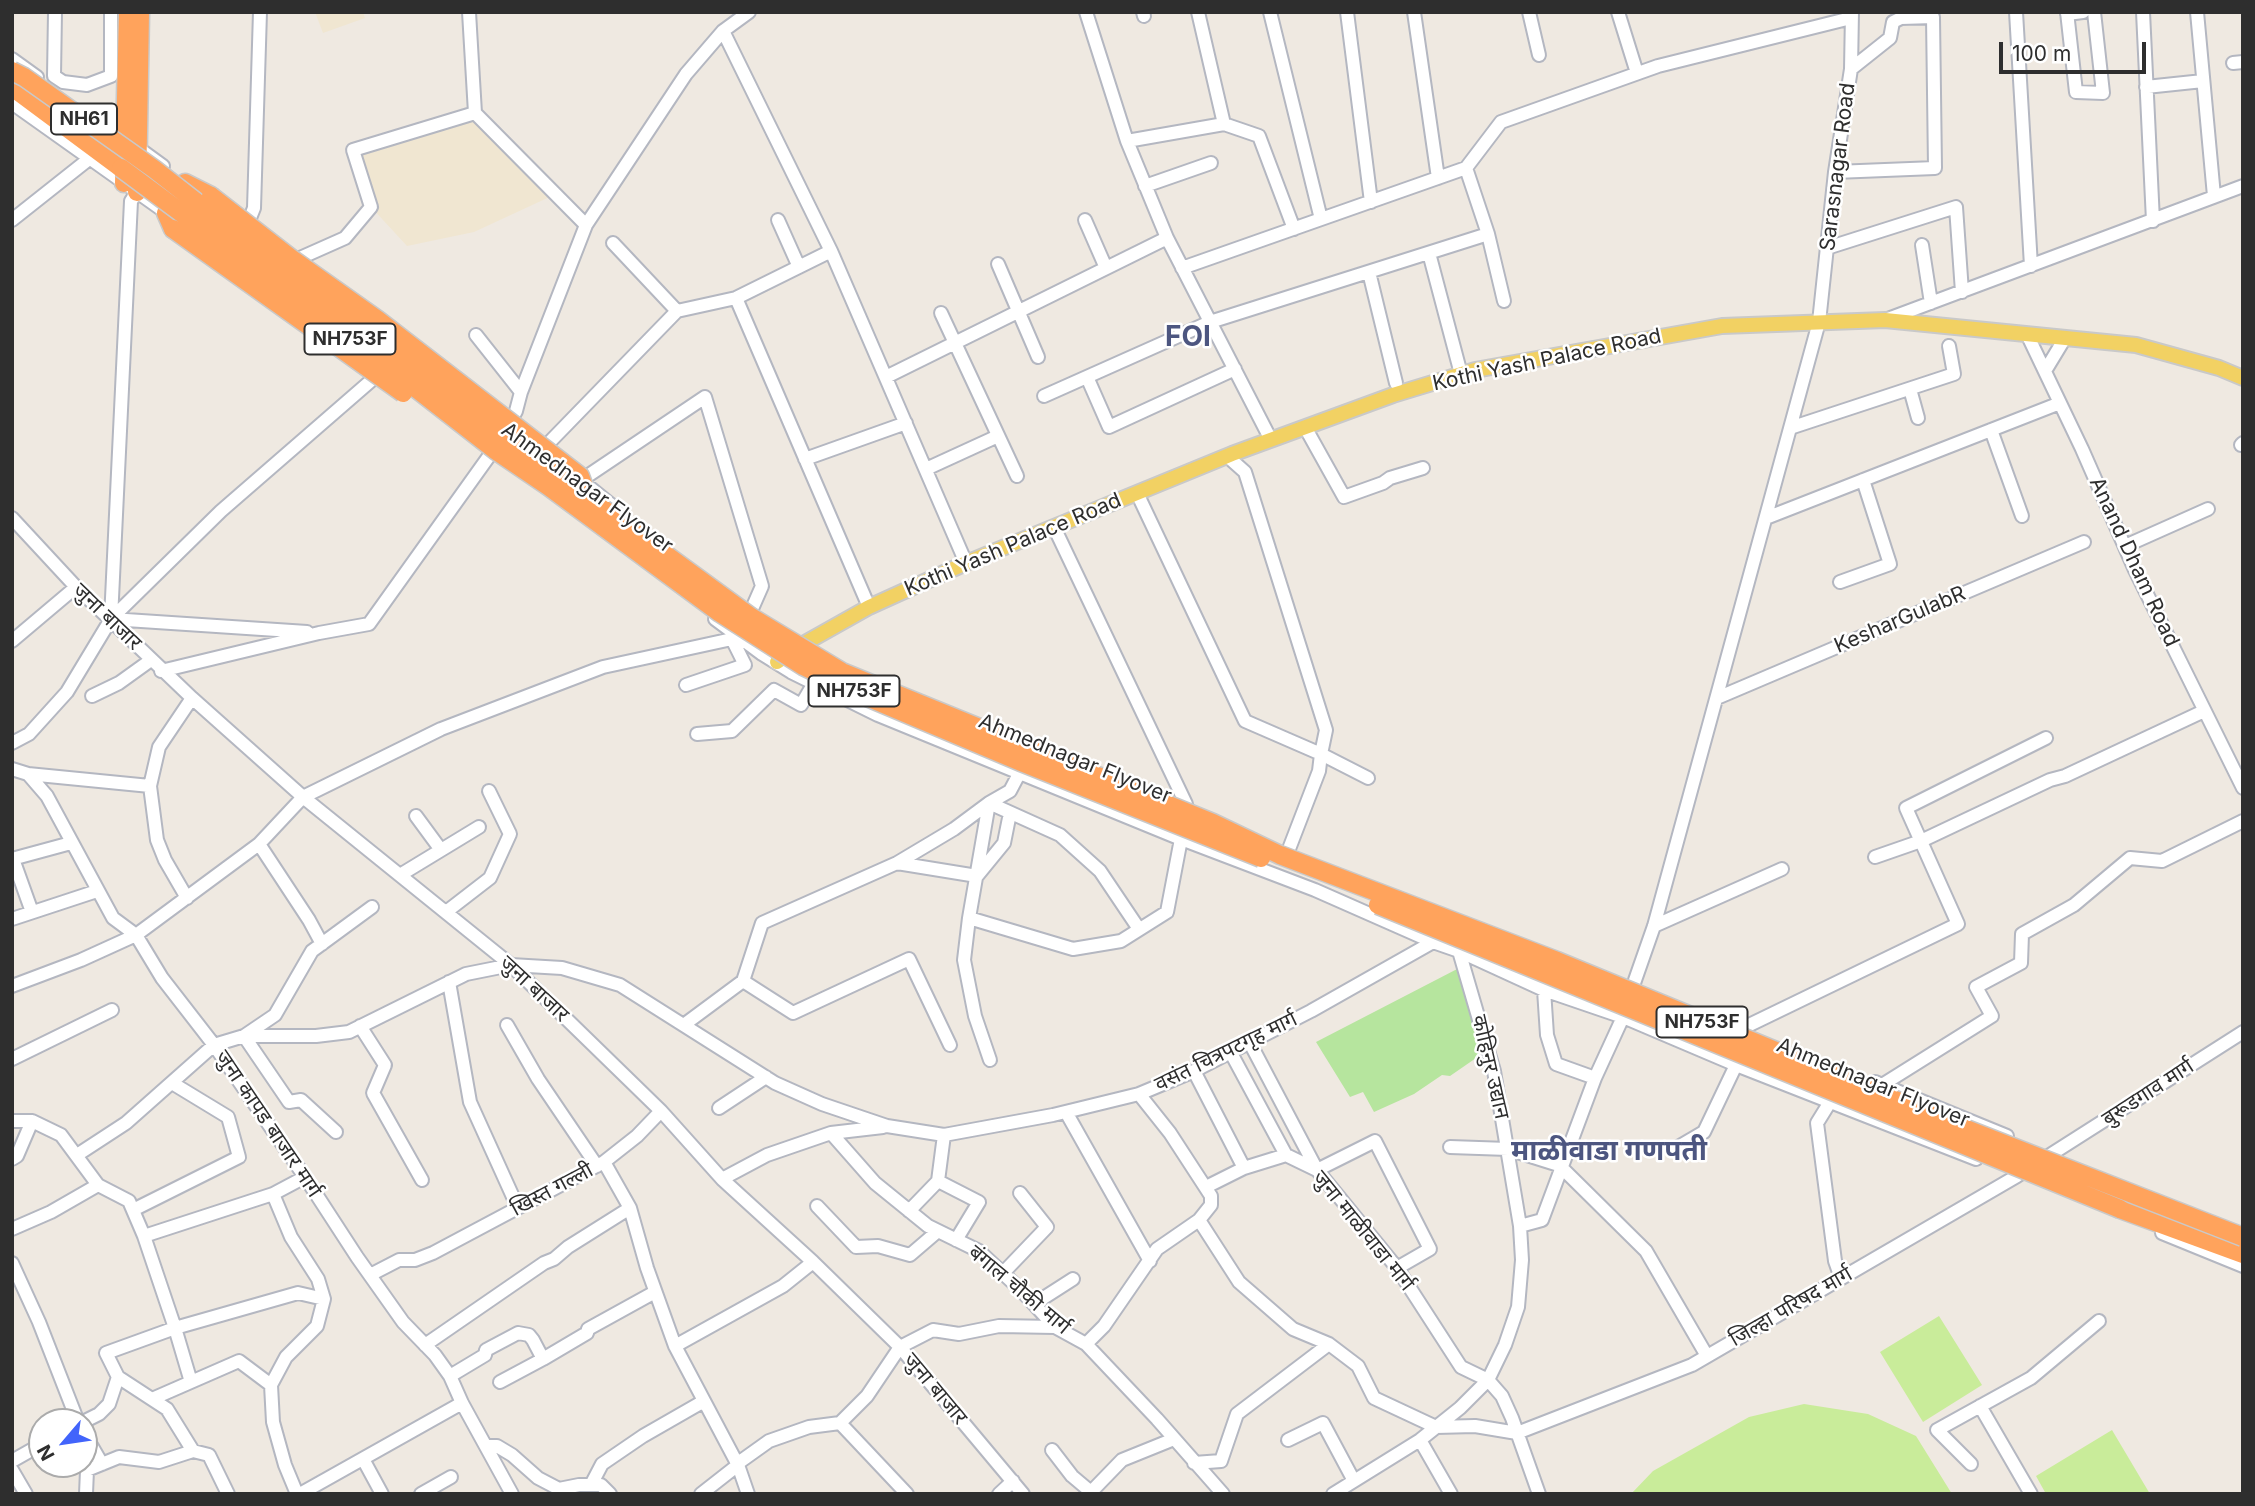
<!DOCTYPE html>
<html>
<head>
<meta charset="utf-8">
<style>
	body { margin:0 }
	#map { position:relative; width:2255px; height:1506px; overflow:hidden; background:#efe9e1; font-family:Inter,sans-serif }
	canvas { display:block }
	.frame { position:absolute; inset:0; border:14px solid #2e2e2e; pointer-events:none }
	.north { position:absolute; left:28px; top:1408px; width:70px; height:70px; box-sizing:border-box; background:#fff; border:2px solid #ababab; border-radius:50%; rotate:241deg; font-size:19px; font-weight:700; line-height:28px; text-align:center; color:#2e2e2e }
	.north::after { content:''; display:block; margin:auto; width:24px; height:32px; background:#4264fb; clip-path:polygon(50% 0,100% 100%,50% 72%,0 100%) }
	.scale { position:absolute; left:1999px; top:42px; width:147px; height:32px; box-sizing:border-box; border:4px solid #2e2e2e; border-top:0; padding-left:9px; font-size:21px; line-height:24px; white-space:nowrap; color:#2e2e2e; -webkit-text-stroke:5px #fff; paint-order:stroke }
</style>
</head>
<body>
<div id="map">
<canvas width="2255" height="1506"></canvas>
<div class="frame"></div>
<div class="north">N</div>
<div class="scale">100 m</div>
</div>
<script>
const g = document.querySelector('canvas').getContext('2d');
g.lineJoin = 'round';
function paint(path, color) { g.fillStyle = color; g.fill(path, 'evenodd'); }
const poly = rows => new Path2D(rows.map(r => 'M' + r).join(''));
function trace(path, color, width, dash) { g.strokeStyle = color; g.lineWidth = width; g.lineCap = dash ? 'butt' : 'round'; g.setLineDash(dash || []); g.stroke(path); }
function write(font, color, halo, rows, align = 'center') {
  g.font = font + ' Inter,"Noto Sans Devanagari",sans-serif'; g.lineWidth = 5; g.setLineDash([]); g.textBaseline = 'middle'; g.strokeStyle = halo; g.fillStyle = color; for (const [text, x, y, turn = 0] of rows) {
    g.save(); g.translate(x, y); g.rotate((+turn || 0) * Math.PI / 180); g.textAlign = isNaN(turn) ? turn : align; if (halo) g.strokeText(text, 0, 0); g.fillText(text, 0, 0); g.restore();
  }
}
paint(poly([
	[315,12,363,12,365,18,323,33],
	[475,113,556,194,474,232,407,246,371,207,353,150]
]), '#f0e6d1');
paint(poly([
	[1461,967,1475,1020,1479,1056,1450,1076,1442,1075,1414,1094,1374,1112,1363,1092,1350,1097,1316,1042]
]), '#b6e59e');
paint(poly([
	[1939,1316,1982,1385,1923,1422,1880,1352],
	[1804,1404,1868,1414,1916,1436,1952,1494,1631,1494,1653,1471,1749,1417],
	[2112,1430,2150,1494,2046,1494,2036,1476]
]), '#c9ec9a');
const minor = poly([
	[55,12,54,76,63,82,87,85,111,76,111,12],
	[469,12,475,113],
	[1086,12,1127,141,1167,238,1271,440],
	[1143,12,1144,16],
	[1198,12,1224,124],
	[1270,12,1321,219],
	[1347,12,1371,202],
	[1414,12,1438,178],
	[1529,12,1539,55],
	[1618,12,1637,73],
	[2016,12,2031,266],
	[2067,12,2076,92,2103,93,2094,12],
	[2143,12,2153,221],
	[2197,12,2214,196],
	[2067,14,2083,12],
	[723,31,831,251,966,563],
	[12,59,37,77],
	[2233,63,2243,62],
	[2146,87,2203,81],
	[12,103,171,216],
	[93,115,163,166],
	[1127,141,1224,124,1259,136,1294,229],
	[1466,168,1488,234,1504,301],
	[1835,172,1935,168,1933,17,1901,18,1893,22,1890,38,1851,69],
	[1145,186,1211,163],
	[137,192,131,201,111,619,221,511,381,372],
	[12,220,89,159],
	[778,220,799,267],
	[1085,220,1106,268],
	[246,228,254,208,260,12],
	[613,243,677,311],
	[1922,245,1931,303],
	[1827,248,1956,207,1962,292],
	[1429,253,1461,374],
	[291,262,345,238,371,207,353,150,475,113,586,225],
	[998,264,1038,357],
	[1182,268,1466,168,1501,122,1658,66,1851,18],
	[1369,272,1396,383],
	[736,298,869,607],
	[941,313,1017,476],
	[1885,320,2243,186],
	[2027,334,2082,449,2135,570,2243,788],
	[476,335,521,392],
	[2045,371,2065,338],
	[886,377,1167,238],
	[1087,377,1109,427,1235,369],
	[1910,389,1918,418],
	[1044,396,1210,322,1488,234],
	[1305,427,1344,497,1383,483,1390,478,1423,468],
	[1790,428,1954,374,1949,346],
	[506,429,516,411,521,392,586,225,686,74,723,31,749,12],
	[1991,430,2022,516],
	[2241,445,2243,443],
	[541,451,677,311,736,298,831,251],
	[805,459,906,423],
	[926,469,998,436],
	[583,482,615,508],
	[1137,493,1245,721,1321,754,1326,730,1245,472,1227,456],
	[12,518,76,587,192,698,303,797,511,965,661,1111,722,1179,813,1262,900,1347,1023,1494],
	[1766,518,2060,403],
	[1054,527,1186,804],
	[2125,546,2208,509],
	[1840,582,1890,564,1863,480],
	[715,619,762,654,791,672,878,715,1181,839,1315,890,1433,942,1459,951,1544,990,1623,1017,1736,1065,1976,1159],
	[12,641,76,587],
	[161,671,319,633,369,624,497,445],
	[686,685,745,665,732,639],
	[92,696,119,683,151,660],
	[1717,698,2084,542],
	[697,734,732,731,774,690,801,705,814,683],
	[12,743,29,734,67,692,111,619,307,632],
	[12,769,28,774,47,796,113,918,136,935,162,978,214,1045,305,1177,357,1257,403,1322,435,1355,450,1376,462,1403,512,1494],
	[28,774,150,786],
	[416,816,441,850],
	[259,844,309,920,322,944],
	[1289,849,1319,771,1321,754,1368,778],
	[1875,857,1921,841,2050,780,2065,776,2204,711],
	[12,859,71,843],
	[13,859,32,912],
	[897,863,977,876,1004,843,1010,813],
	[400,875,479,827],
	[187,898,165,860,157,840,150,786,159,747,192,698],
	[446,912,490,878,510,834,489,791],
	[969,918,1073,949,1121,941,1167,912,1181,839],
	[12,919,97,891],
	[1654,926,1782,869],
	[743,981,762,923,897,863,954,829,989,803,1010,791,1020,772],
	[449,982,470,1102,518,1208],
	[12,986,81,960,136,935,259,844,303,797,441,729,603,667,732,639,751,611,762,586,705,397,580,481],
	[1633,986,1654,926,1819,322,1835,172,1851,69,1852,12],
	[1544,990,1547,1035,1556,1064,1595,1078],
	[685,1024,743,981,793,1013,909,959,950,1045],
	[507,1025,538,1079,597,1166],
	[360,1026,385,1065,373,1093,422,1180],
	[1741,1029,1958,924,1906,808,2046,738],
	[1250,1043,1317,1170,1375,1141,1430,1249,1397,1268],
	[1231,1053,1286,1155],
	[12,1059,112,1010],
	[990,1060,975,1016,964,960,969,918,989,803,1060,835,1100,871,1139,929],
	[1194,1071,1244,1168],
	[1875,1082,2007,1136],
	[1882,1085,1992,1016,1976,987,2021,963,2022,934,2074,905,2130,858,2162,861,2243,821],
	[1830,1102,1817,1123,1835,1261,1841,1278],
	[719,1108,766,1077],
	[1066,1112,1150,1261],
	[12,1121,32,1121,61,1135,98,1185,129,1201,144,1236,175,1328,106,1353,118,1377,167,1409,193,1451,209,1455,228,1494],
	[336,1132,301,1100,289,1102,244,1036,275,1015,312,951,372,907],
	[831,1133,875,1183,928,1226,979,1251,1022,1291,1055,1327,1086,1344,1157,1419,1223,1494],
	[1450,1147,1508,1149,1562,1166],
	[1675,1149,1704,1132,1736,1065],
	[77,1155,126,1123,214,1045,244,1036,316,1036,349,1032,466,974,511,965,562,968,620,985,775,1083,822,1104,887,1126,944,1135,1053,1115,1139,1094,1194,1071,1311,1011,1433,942,1435,938],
	[12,1159,17,1156,32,1121],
	[604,1162,630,1208,647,1268,675,1346,738,1465,701,1494],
	[1562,1168,1646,1251,1707,1356],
	[722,1179,767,1155,831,1133,883,1127],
	[938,1181,979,1202,956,1240],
	[1206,1187,1244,1168,1286,1155,1317,1170,1397,1268,1461,1367,1488,1380,1502,1396,1512,1418,1539,1494],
	[273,1194,291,1237,318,1279,324,1299,317,1326,286,1357,271,1385,273,1422,285,1465,297,1494],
	[817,1206,856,1247,878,1246,910,1255,938,1231],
	[133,1210,239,1157,228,1117,172,1083],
	[909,1211,938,1181,944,1135],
	[1199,1220,1239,1282,1293,1329,1329,1344,1358,1366,1374,1398,1436,1427,1475,1426,1517,1433,1692,1365,2017,1176,2243,1032],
	[1520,1226,1542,1220,1595,1078,1623,1017],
	[12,1229,51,1212,98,1185],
	[2162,1233,2243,1266],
	[144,1236,273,1194,305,1177],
	[12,1263,39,1322,78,1422],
	[1003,1273,1047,1227,1020,1193],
	[370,1275,399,1260,415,1260,433,1253,604,1162,637,1136,661,1111],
	[1034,1304,1073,1279],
	[1086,1344,1104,1326,1157,1249,1199,1220,1211,1205,1211,1196,1170,1133,1139,1094],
	[425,1345,544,1263,554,1259,568,1247,630,1208],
	[675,1346,783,1286,813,1262],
	[450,1376,485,1355,486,1350,518,1333,529,1335,533,1340,543,1359,587,1333,588,1329,655,1292],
	[191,1382,175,1328,298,1293,324,1299],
	[500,1382,543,1359],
	[152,1399,239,1361,271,1385],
	[1980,1406,2031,1494],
	[83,1422,99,1414,109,1404,118,1377],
	[840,1423,867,1396,900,1347,933,1330,959,1334,999,1326,1055,1327],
	[84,1433,102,1464],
	[1288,1440,1323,1423,1354,1481],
	[1420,1440,1451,1494],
	[486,1446,497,1446,512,1455,538,1478,559,1489,579,1485,601,1485,610,1494],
	[1052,1450,1072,1476,1091,1492,1122,1460,1174,1439],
	[363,1459,382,1494],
	[12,1461,42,1444],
	[1194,1463,1221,1461,1237,1414,1329,1344],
	[1971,1464,1937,1430,2031,1378,2099,1321],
	[12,1470,26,1494],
	[591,1485,602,1464,643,1436,704,1401],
	[86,1494,87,1470,119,1457,159,1462,193,1451],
	[300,1494,462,1403],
	[421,1494,451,1477],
	[748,1494,738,1465,741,1461,769,1441,809,1427,840,1423,907,1494],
	[999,1494,1013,1481],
	[1333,1494,1420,1440,1460,1408,1488,1380,1505,1345,1518,1307,1522,1260,1520,1226,1494,1071,1459,951,1461,947]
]);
const major = poly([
	[777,662,805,643,869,607,966,563,1232,454,1393,395,1475,370,1722,326,1885,320,2136,345,2219,368,2243,378]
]);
const highway = poly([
	[12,87,121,168],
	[124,183,128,12],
	[185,183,211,196],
	[137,192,140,12],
	[166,213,173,229],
	[2120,1209,2243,1254]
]);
trace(minor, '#b4b7c1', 16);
trace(major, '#c9c9c9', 18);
trace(highway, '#c9c9c9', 21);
trace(minor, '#fff', 12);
trace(major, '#f2d163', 14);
trace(highway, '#ffa35c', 18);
const highwayBridge = poly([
	[12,71,24,77,154,169,277,265,506,438,751,617,842,672,1213,823,1280,855,1557,961,1956,1125,2243,1237],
	[121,168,382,362,495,450,548,486,720,613,803,666,867,697,1021,762,1261,858],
	[211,196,292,259,378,320,580,476,588,498],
	[173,229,403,393],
	[1378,905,2120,1209]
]);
trace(highwayBridge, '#c9c9c9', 21, []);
trace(highwayBridge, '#ffa35c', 18);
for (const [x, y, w] of [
	[84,119,66],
	[350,339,91],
	[854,691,91],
	[1702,1022,91]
]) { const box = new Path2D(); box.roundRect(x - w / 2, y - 15.5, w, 31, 5); g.fillStyle = '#fff'; g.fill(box); trace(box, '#2e2e2e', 2); }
write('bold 19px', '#2e2e2e', null, [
	["NH61",84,119],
	["NH753F",350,339],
	["NH753F",854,691],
	["NH753F",1702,1022]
]);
write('21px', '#2e2e2e', '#fff', [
	["Sarasnagar Road",1838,167,-83],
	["Kothi Yash Palace Road",1547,360,-12],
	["Ahmednagar Flyover",587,488,36],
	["Kothi Yash Palace Road",1013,545,-23],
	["Anand Dham Road",2134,562,65],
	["जुना बाजार",107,617,44],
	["KesharGulabR",1900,620,-23],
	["Ahmednagar Flyover",1075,759,22],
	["जुना बाजार",534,989,43],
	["वसंत चित्रपटगृह मार्ग",1226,1052,-26],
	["कोहिनुर उद्यान",1490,1067,77],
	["Ahmednagar Flyover",1873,1083,22],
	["बुरूडगाव मार्ग",2148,1093,-33],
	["जुना कापड बाजार मार्ग",268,1124,56],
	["खिस्त गल्ली",552,1190,-28],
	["जुना माळीवाडा मार्ग",1363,1231,51],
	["बंगाल चौकी मार्ग",1019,1290,40],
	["जिल्हा परिषद मार्ग",1791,1307,-30],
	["जुना बाजार",935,1389,50]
]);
write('bold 28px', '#4d5680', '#fff', [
	["FOI",1188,338],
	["माळीवाडा गणपती",1609,1152]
]);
</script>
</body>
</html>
